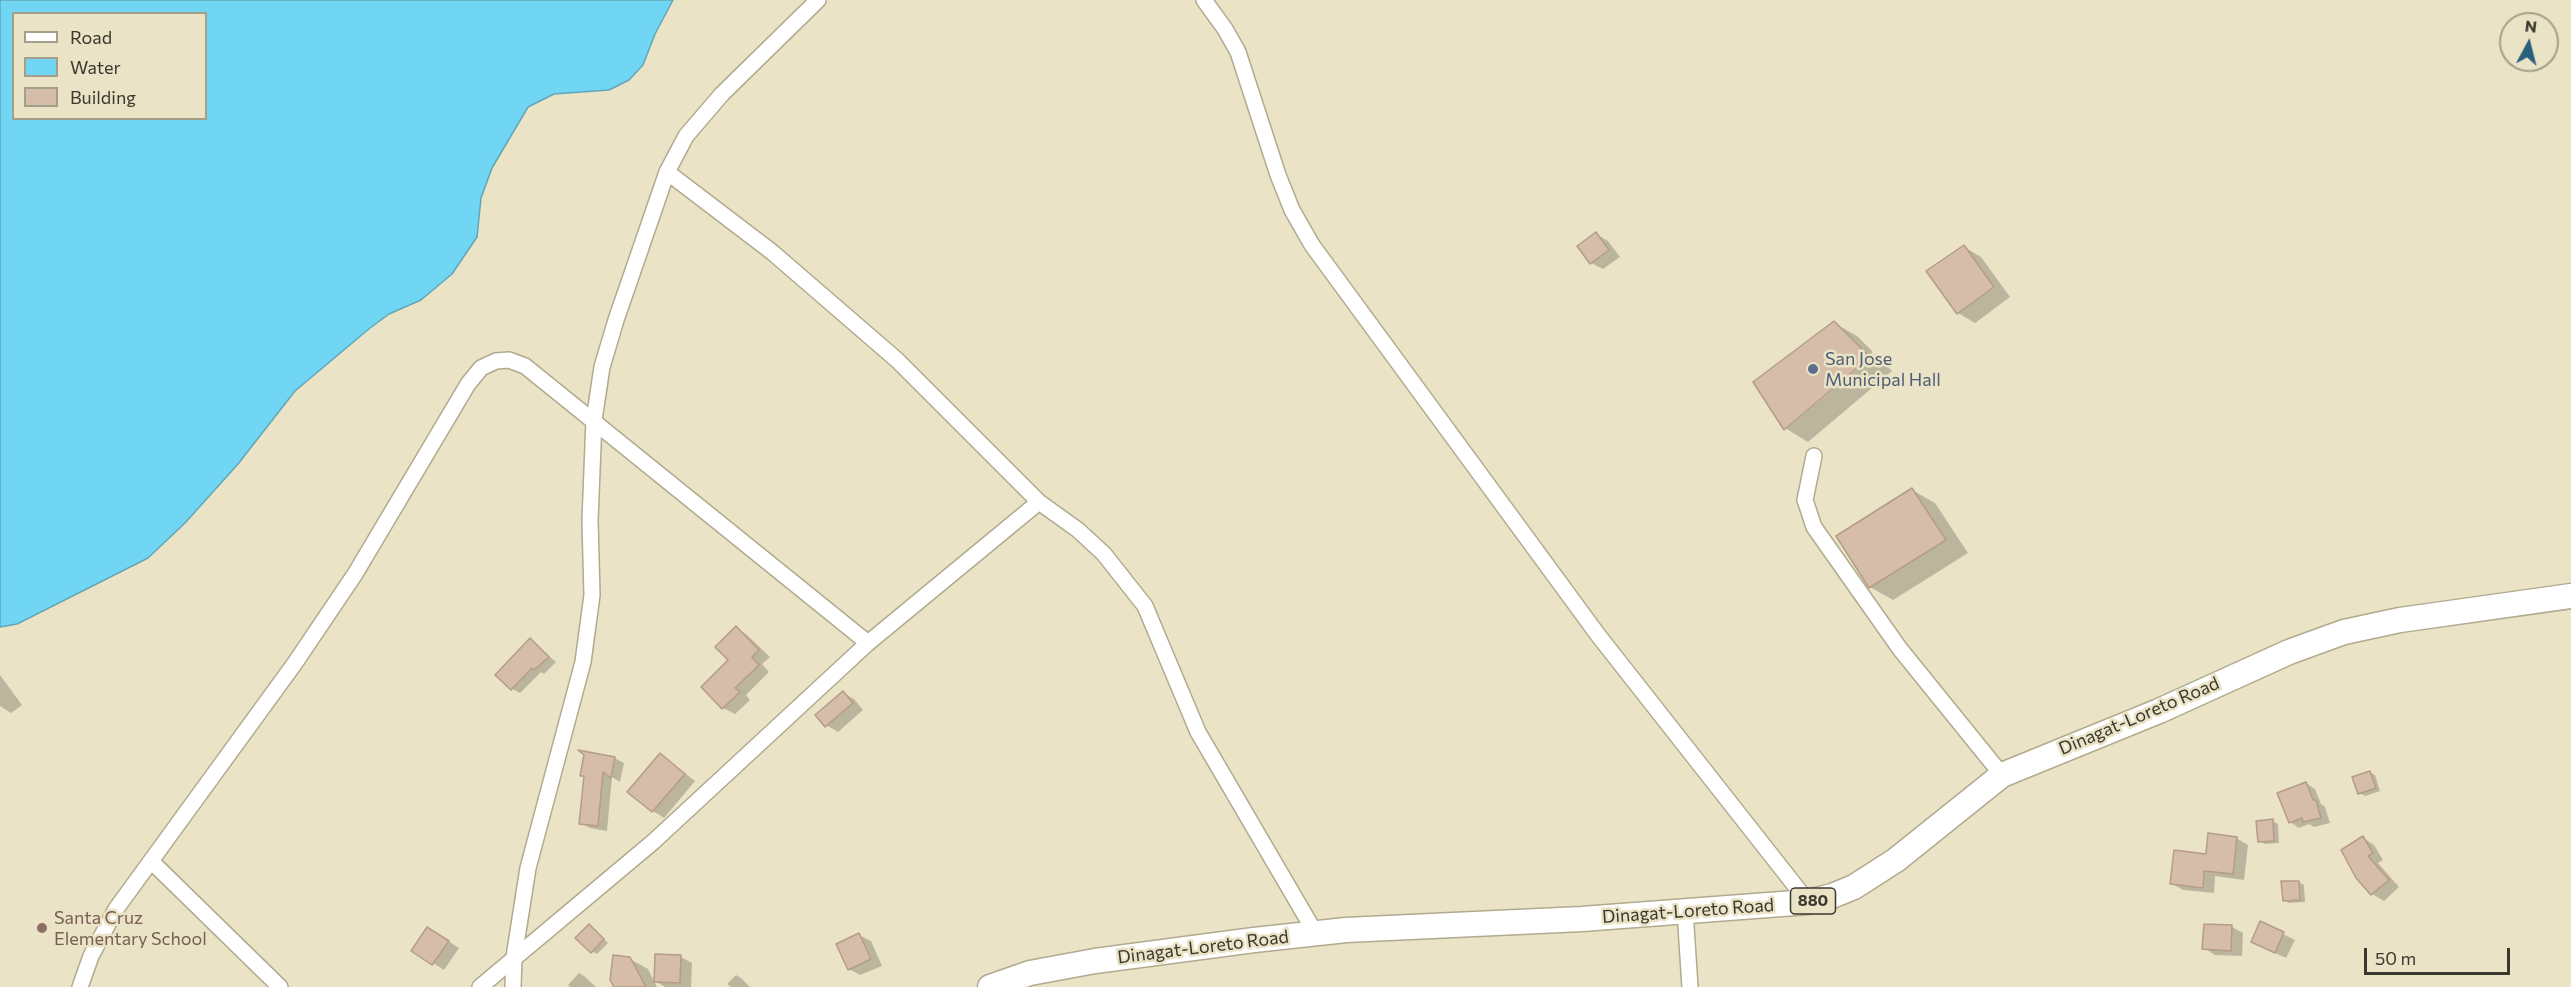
<!DOCTYPE html>
<html>
<head>
<meta charset="utf-8">
<style>
	body { margin:0 }
	#map { position:relative; width:2571px; height:987px; overflow:hidden; background:#eae3c6; font-family:Commissioner,sans-serif }
	canvas { display:block }
	.legend { position:absolute; left:12px; top:12px; width:195px; height:108px; box-sizing:border-box; background:#eae3c6; border:2px solid #a49f89; margin:0; padding:8px 10px; list-style:none; font-size:18px; color:#3b382d }
	.legend li { display:flex; align-items:center; gap:12px; height:30px }
	.legend b { width:30px; border:2px solid #a49f89 }
	.north { position:absolute; left:2499px; top:12px; width:60px; height:60px; box-sizing:border-box; background:#eae3c6; border:2px solid #a49f89; border-radius:50%; rotate:7deg; font-size:16px; font-weight:700; line-height:24px; text-align:center; color:#3b382d }
	.north::after { content:''; display:block; margin:auto; width:21px; height:27px; background:#29607b; clip-path:polygon(50% 0,100% 100%,50% 72%,0 100%) }
	.scale { position:absolute; left:2364px; top:948px; width:146px; height:27px; box-sizing:border-box; border:3px solid #3b382d; border-top:0; padding-left:8px; font-size:18px; line-height:21px; white-space:nowrap; color:#3b382d; -webkit-text-stroke:4px #eae3c6; paint-order:stroke }
</style>
</head>
<body>
<div id="map">
<canvas width="2571" height="987"></canvas>
<ul class="legend">
<li><b style="height:8px;background:#fff"></b>Road</li>
<li><b style="height:16px;background:#71d6f4"></b>Water</li>
<li><b style="height:16px;background:#d6bdaa"></b>Building</li>
</ul>
<div class="north">N</div>
<div class="scale">50 m</div>
</div>
<script>
const g = document.querySelector('canvas').getContext('2d');
g.lineJoin = 'round';
function paint(path, color) { g.fillStyle = color; g.fill(path, 'evenodd'); }
const poly = rows => new Path2D(rows.map(r => 'M' + r).join(''));
function trace(path, color, width, dash) { g.strokeStyle = color; g.lineWidth = width; g.lineCap = dash ? 'butt' : 'round'; g.setLineDash(dash || []); g.stroke(path); }
function write(font, color, halo, rows, align = 'center') {
  g.font = font + ' Commissioner,sans-serif'; g.lineWidth = 5; g.setLineDash([]); g.textBaseline = 'middle'; g.strokeStyle = halo; g.fillStyle = color; for (const [text, x, y, turn = 0] of rows) {
    g.save(); g.translate(x, y); g.rotate((+turn || 0) * Math.PI / 180); g.textAlign = isNaN(turn) ? turn : align; if (halo) g.strokeText(text, 0, 0); g.fillText(text, 0, 0); g.restore();
  }
}
const water = poly([
	[0,0,673,0,655,34,643,65,629,80,609,90,554,94,528,107,492,168,481,198,477,237,452,274,421,300,389,314,370,328,295,391,238,464,185,523,148,558,17,624,0,627,0,0],
	[14,14,206,14,206,118,14,118,14,14]
]);
paint(water, '#71d6f4');
trace(water, '#61a7b8', 1.5);
paint(poly([
	[1596,234,1608,241,1620,257,1603,269,1591,263],
	[1964,247,1981,257,2010,297,1975,323,1958,313],
	[1834,323,1857,336,1873,352,1792,421,1792,424,1875,354,1892,371,1808,442,1785,428],
	[1912,490,1935,503,1968,553,1893,600,1870,587],
	[736,628,747,635,770,657,762,664,769,672,746,695,750,700,735,714,723,708],
	[530,640,556,662,544,674,541,672,520,693,511,688],
	[0,675,22,705,11,713,0,706],
	[843,693,854,699,863,710,838,732,826,725],
	[661,755,695,781,664,818,653,811],
	[614,758,624,763,620,782,612,777,607,831,590,828,580,823,585,777,582,775],
	[2369,772,2375,775,2380,791,2365,796,2360,793],
	[2306,783,2315,789,2321,804,2325,807,2330,823,2314,827,2309,824,2299,828,2290,822],
	[2273,821,2278,824,2279,843,2265,844,2259,841],
	[2236,838,2248,845,2244,880,2215,876,2214,893,2183,890,2171,883],
	[2363,838,2374,845,2383,860,2378,863,2399,887,2384,901,2372,894,2358,877],
	[2299,882,2304,885,2305,902,2289,903,2284,900],
	[2261,923,2295,940,2286,958,2264,948],
	[2232,927,2243,933,2242,956,2215,955,2204,948],
	[594,929,608,943,597,954,591,951],
	[439,935,459,948,444,970,433,963],
	[859,935,871,941,882,966,860,975,849,969],
	[681,957,692,963,691,987,665,987,655,981],
	[630,959,648,969,657,987,616,987],
	[579,973,584,976,596,987,570,987,568,985],
	[736,975,741,978,750,987,731,987,727,984]
]), '#0003');
const building = poly([
	[1596,232,1609,250,1590,264,1577,246,1596,232],
	[1964,245,1994,287,1957,314,1926,271,1964,245],
	[1834,321,1870,357,1784,430,1753,382,1834,321],
	[1912,488,1946,540,1869,588,1836,536,1912,488],
	[736,626,759,650,752,657,759,665,735,688,740,692,722,709,701,687,728,660,715,647,736,626],
	[530,638,549,657,534,670,532,668,511,690,495,675,530,638],
	[843,691,853,703,825,727,815,715,843,691],
	[578,750,615,757,611,778,603,772,598,826,579,824,584,776,580,776,584,755,578,750],
	[660,753,685,774,652,812,627,792,660,753],
	[2370,771,2376,788,2358,794,2352,777,2370,771],
	[2306,782,2313,800,2316,800,2321,818,2303,822,2302,818,2289,823,2277,793,2306,782],
	[2273,819,2274,841,2258,842,2256,821,2273,819],
	[2208,833,2237,837,2233,874,2204,871,2203,888,2170,884,2174,850,2206,854,2208,833],
	[2363,836,2373,853,2368,856,2389,880,2371,895,2356,878,2341,850,2363,836],
	[2281,881,2299,881,2300,900,2283,901,2281,881],
	[2260,921,2284,932,2275,953,2251,942,2260,921],
	[589,924,604,939,591,953,575,938,589,924],
	[2204,924,2232,925,2231,951,2202,949,2204,924],
	[427,927,449,941,432,965,411,951,427,927],
	[859,933,871,959,848,970,836,944,859,933],
	[655,954,681,955,680,983,654,982,655,954],
	[613,955,630,957,646,987,614,987,610,980,613,955]
]);
paint(building, '#d6bdaa');
trace(building, '#b49c89', 1.5);
const minor = poly([
	[1204,0,1225,29,1238,52,1278,175,1292,210,1312,245,1598,635,1808,902],
	[1814,456,1805,500,1814,527,1900,649,2002,775],
	[1039,502,1078,530,1104,554,1145,606,1198,732,1316,934],
	[151,861,280,987],
	[1685,911,1690,987],
	[80,987,91,956,116,909,295,663,355,574,468,384,481,368,496,361,509,360,525,366,868,643,1039,502,897,360,772,252,667,172],
	[480,987,653,842,868,643],
	[513,987,514,957,528,868,583,662,592,595,590,520,594,420,602,367,616,320,667,172,686,136,722,94,818,0]
]);
const primary = poly([
	[990,987,1030,973,1095,961,1254,940,1346,930,1582,919,1808,902,1832,896,1854,887,1896,860,2002,775,2159,711,2289,652,2344,632,2400,620,2571,596]
]);
trace(minor, '#b1aa8e', 18);
trace(primary, '#b1aa8e', 27);
trace(minor, '#fff', 15);
trace(primary, '#fff', 24);
for (const [x, y, r, color] of [
	[1813,369,6,"#5c6f8a"],
	[42,928,6,"#8d6e63"]
]) { const dot = new Path2D(); dot.arc(x, y, r, 0, 2 * Math.PI); g.fillStyle = color; g.fill(dot); trace(dot, '#eae3c6', 2); }
for (const [x, y, w] of [
	[1813,901,45]
]) { const box = new Path2D(); box.roundRect(x - w / 2, y - 13, w, 26, 4.5); g.fillStyle = '#eae3c6'; g.fill(box); trace(box, '#3b382d', 1.5); }
write('bold 16px', '#3b382d', null, [
	["880",1813,901]
]);
write('18px', '#4e5e75', '#eae3c6', [
	["San Jose",1825,359],
	["Municipal Hall",1825,380]
], 'left');
write('18px', '#3b382d', '#eae3c6', [
	["Dinagat-Loreto Road",2139,716,-23],
	["Dinagat-Loreto Road",1688,911,-4],
	["Dinagat-Loreto Road",1203,947,-7]
]);
write('18px', '#785e54', '#eae3c6', [
	["Santa Cruz",54,918],
	["Elementary School",54,939]
], 'left');
</script>
</body>
</html>
